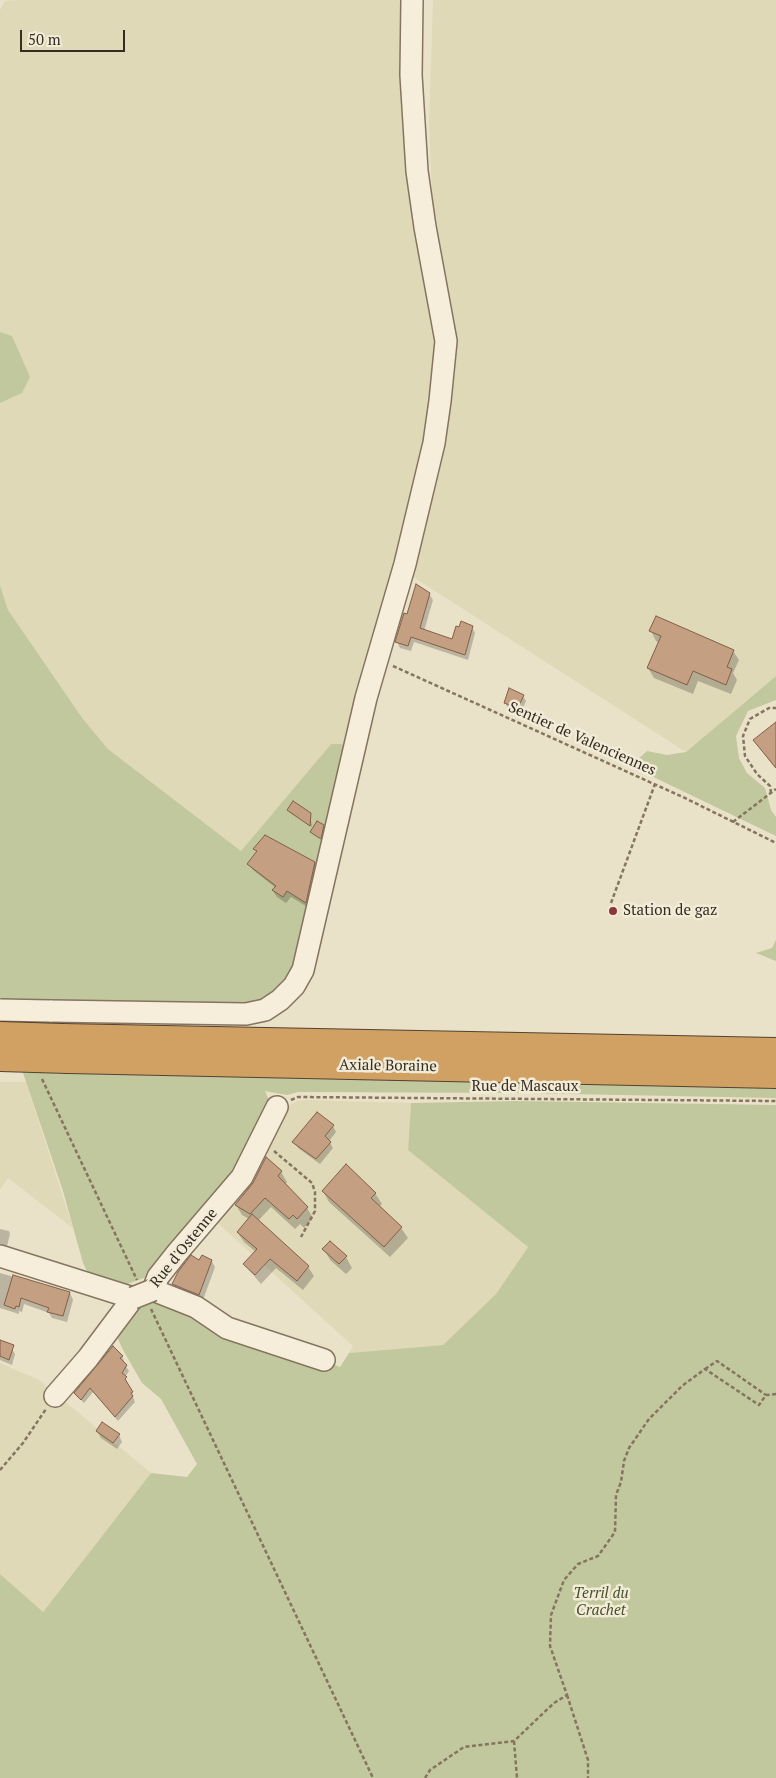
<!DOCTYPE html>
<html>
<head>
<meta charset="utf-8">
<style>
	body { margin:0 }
	#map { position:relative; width:776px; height:1778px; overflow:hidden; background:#eae1c9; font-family:"PT Serif",serif }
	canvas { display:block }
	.scale { position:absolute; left:20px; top:30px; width:105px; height:22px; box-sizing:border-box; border:2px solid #372c21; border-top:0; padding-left:6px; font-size:15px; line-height:18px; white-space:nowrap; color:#372c21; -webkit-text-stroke:4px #f2ebd8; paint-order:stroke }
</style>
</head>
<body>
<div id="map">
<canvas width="776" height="1778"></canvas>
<div class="scale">50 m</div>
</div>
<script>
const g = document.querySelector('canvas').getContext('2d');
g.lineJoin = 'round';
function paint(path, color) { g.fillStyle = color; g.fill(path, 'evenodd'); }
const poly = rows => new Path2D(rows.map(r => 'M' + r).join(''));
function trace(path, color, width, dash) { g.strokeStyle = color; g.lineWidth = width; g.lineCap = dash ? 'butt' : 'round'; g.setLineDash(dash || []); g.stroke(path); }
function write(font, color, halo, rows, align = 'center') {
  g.font = font + ' "PT Serif",serif'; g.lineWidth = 5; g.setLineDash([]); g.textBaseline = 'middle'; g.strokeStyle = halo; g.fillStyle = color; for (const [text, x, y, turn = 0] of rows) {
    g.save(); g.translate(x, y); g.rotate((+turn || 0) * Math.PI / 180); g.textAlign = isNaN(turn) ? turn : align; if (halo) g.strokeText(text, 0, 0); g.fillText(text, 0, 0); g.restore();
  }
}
paint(poly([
	[19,0,404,0,406,50,404,129,437,345,429,429,350,748,331,744,241,851,108,749,83,719,8,610,0,585,0,10,5,1],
	[433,0,776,0,776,676,686,752,407,573,439,436,435,253,429,125],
	[0,1082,26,1082,73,1228,8,1178,0,1190],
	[308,1100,411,1103,408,1150,528,1247,496,1294,443,1345,349,1353,353,1346,210,1216,281,1110,297,1101],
	[0,1363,39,1380,151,1473,42,1613,0,1574]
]), '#dfd9b7');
paint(poly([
	[0,332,12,336,30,377,22,393,0,403],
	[0,585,8,610,83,719,108,749,241,851,331,744,341,744,350,748,298,972,273,993,256,1002,236,1006,39,1000,0,1010],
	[776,676,776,700,748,711,736,736,739,758,747,773,765,788,771,810,776,817,776,836,643,772,636,761,647,751,667,755,686,752],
	[776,940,776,961,756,953,772,948],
	[18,1058,776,1074,776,1098,517,1093,298,1092,287,1095,265,1091,271,1105,261,1141,152,1275,122,1286,89,1275,83,1263,63,1191],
	[516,1101,776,1105,776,1778,0,1778,0,1574,43,1612,151,1473,187,1477,197,1464,161,1399,142,1383,122,1348,112,1325,153,1290,340,1367,349,1353,443,1345,496,1294,528,1247,408,1150,411,1103]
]), '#c2c89d');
paint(poly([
	[429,594,433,600,424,631,453,640,460,629,472,627,475,633,468,660,414,642,411,651,400,648,397,642,408,615],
	[651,631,733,651,739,660,733,673,737,680,731,694,698,681,693,694,654,678,648,668,660,643,656,641],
	[523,696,526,701,521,713,508,708,505,703],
	[776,724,776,767,775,768,754,741],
	[289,810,310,814,312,827,290,813],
	[323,826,325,829,322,840,311,832],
	[255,849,314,862,318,869,309,908,291,897,286,903,277,897,273,891,276,888,253,870,249,864,257,853],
	[333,1126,336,1132,329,1141,333,1148,320,1164,298,1148,294,1142],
	[281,1172,287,1182,285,1185,307,1208,313,1218,304,1228,300,1224,295,1229,271,1207,258,1221,308,1267,314,1276,303,1290,276,1268,261,1284,244,1264,256,1252,244,1242,238,1233,249,1219,242,1215,236,1205],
	[323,1191,375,1193,382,1204,379,1207,401,1228,408,1238,390,1257,329,1202],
	[0,1229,9,1231,10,1234,7,1246,0,1244],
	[324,1249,346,1257,352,1268,346,1274,330,1260],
	[211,1260,215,1267,203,1300,177,1290,173,1284,199,1261],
	[0,1273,70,1293,73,1300,67,1322,52,1318,49,1313,24,1304,22,1312,19,1311,19,1314,0,1308],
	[0,1345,12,1349,15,1354,12,1365,0,1360],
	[122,1356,124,1361,123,1362,129,1371,125,1377,135,1402,118,1421,93,1392,84,1403,78,1397],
	[97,1431,119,1435,122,1442,117,1449,101,1438]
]), '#0003');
const building = poly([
	[416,584,430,593,420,628,452,639,456,626,459,627,461,621,473,626,465,655,411,637,408,646,395,642,404,613,407,614,416,584],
	[656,616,734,650,727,667,732,669,726,685,693,671,687,685,647,668,661,636,649,631,656,616],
	[509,688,524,695,518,708,504,703,509,688],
	[776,722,776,768,753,740,776,722],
	[293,801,311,813,310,826,287,810,293,801],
	[317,821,324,825,321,839,310,832,317,821],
	[265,835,315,862,306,903,287,891,283,897,272,890,276,886,247,864,257,851,253,849,265,835],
	[317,1112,334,1125,325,1136,331,1142,316,1159,292,1142,317,1112],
	[266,1157,282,1171,278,1176,308,1207,297,1219,293,1215,289,1219,265,1198,250,1214,235,1205,253,1183,266,1157],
	[346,1164,376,1193,371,1198,402,1227,384,1247,322,1191,346,1164],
	[252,1214,309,1266,297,1281,270,1259,255,1275,243,1264,257,1249,237,1232,252,1214],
	[330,1241,347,1256,339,1264,322,1249,330,1241],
	[191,1255,199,1260,202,1255,212,1260,199,1295,172,1284,178,1272,191,1255],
	[13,1275,70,1292,63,1316,47,1312,49,1308,21,1298,19,1307,16,1306,15,1309,4,1305,13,1275],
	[0,1340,14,1345,9,1360,0,1356,0,1340],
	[113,1346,123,1356,120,1358,127,1365,122,1373,127,1377,125,1379,133,1392,131,1393,133,1396,115,1417,90,1388,81,1400,74,1393,113,1346],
	[102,1422,120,1434,113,1443,96,1431,102,1422]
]);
paint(building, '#c59f82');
trace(building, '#825f47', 1);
const minor = poly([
	[50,1011,246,1014,265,1010,280,1000,294,986,303,970,366,698,405,564,434,443,440,401,446,341,425,227,417,171,411,75,412,0],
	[277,1107,242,1177,177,1253,158,1277,153,1290,196,1307,227,1328,324,1360],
	[0,1256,133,1298,88,1358,55,1396]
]);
const highway = poly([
	[62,1038,776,1052],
	[68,1059,776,1074]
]);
trace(minor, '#85745f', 24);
trace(highway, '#534233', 30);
trace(poly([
	[393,666,685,798,776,843],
	[771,793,770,786,757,774,745,756,743,736,750,719,769,708,776,708],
	[733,822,776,789],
	[611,903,655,784],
	[42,1079,137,1280],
	[291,1100,298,1097,776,1101],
	[274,1151,312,1183,315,1192,315,1211,301,1237],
	[151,1309,373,1778],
	[705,1369,717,1361,766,1395],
	[0,1470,23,1443,46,1409],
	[567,1695,588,1760,588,1778],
	[514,1741,517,1778],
	[425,1778,430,1770,464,1747,514,1741,554,1703,567,1695,550,1646,551,1615,564,1580,578,1564,598,1556,615,1532,616,1495,621,1482,624,1461,629,1448,649,1419,682,1386,705,1369,759,1405,766,1395,776,1394]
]), '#85745f', 2.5, [4, 2.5]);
trace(minor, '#f6eedb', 21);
trace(highway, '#d0a163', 28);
const minorBridge = poly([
	[0,1010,50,1011],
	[133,1298,153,1290]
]);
const highwayBridge = poly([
	[0,1036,62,1038],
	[0,1057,68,1059]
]);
trace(minorBridge, '#85745f', 24, []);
trace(highwayBridge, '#534233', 30, []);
trace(minorBridge, '#f6eedb', 21);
trace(highwayBridge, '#d0a163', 28);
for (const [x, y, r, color] of [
	[613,911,5,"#8e3535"]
]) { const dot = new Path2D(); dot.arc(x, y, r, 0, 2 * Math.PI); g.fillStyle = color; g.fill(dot); trace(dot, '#f2ebd8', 2); }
write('15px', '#372c21', '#f2ebd8', [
	["Sentier de Valenciennes",582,739,24],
	["Axiale Boraine",388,1066,1],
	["Rue de Mascaux",525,1087],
	["Rue d'Ostenne",184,1248,-51]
]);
write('15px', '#372c21', '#f2ebd8', [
	["Station de gaz",623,911]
], 'left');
write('italic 15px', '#47512a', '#f2ebd8', [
	["Terril du",601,1594],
	["Crachet",601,1611]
]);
</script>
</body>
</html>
